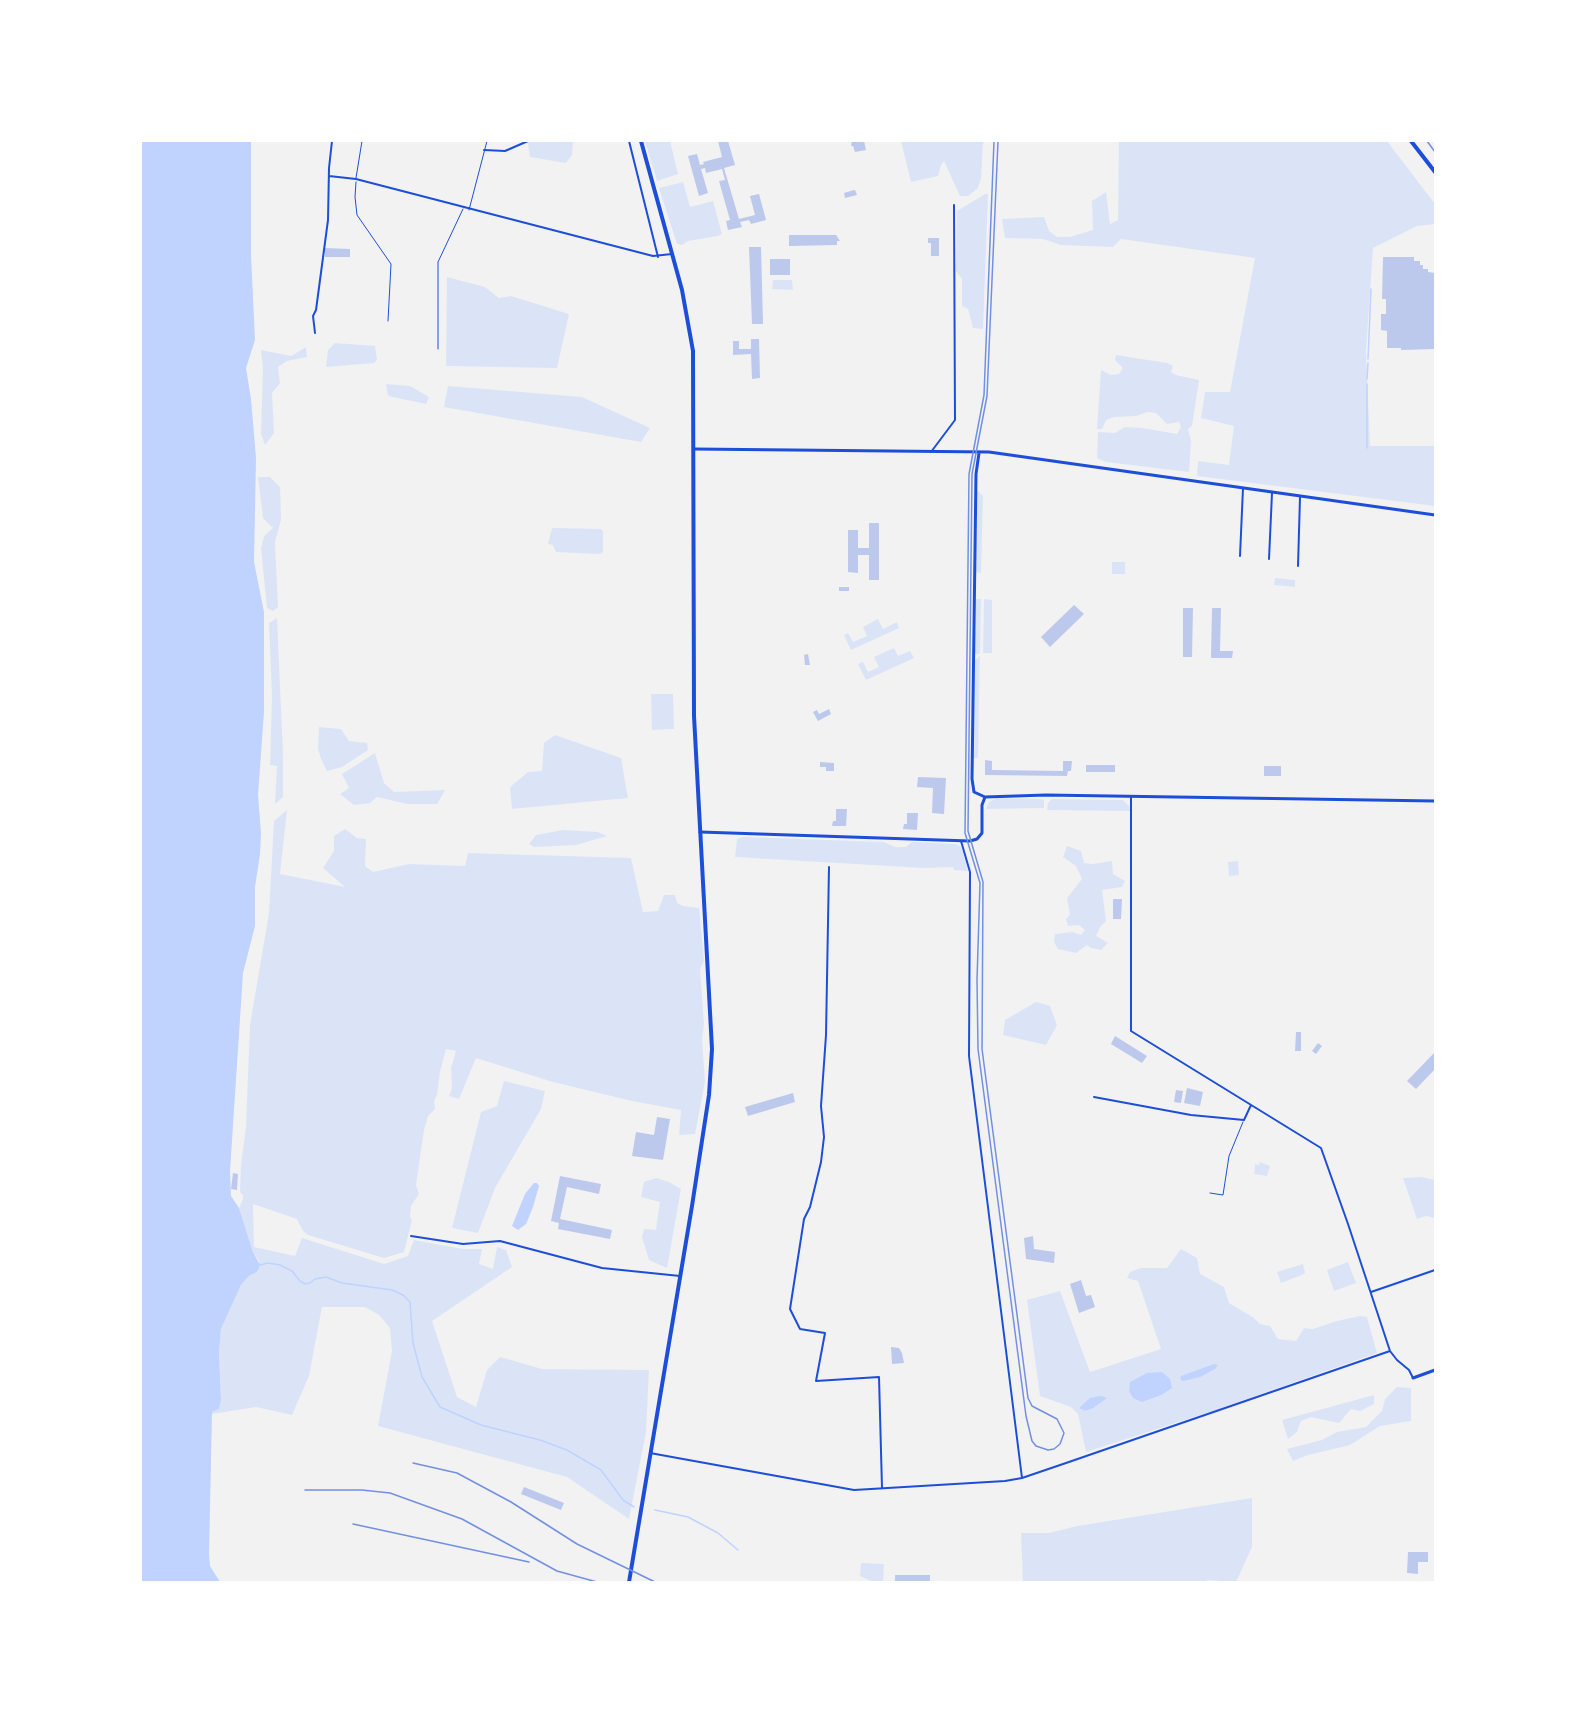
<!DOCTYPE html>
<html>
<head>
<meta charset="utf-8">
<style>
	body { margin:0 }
	#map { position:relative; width:1576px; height:1723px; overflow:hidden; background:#f2f2f2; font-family:"Roboto Serif",serif }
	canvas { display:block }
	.frame { position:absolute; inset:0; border:142px solid #fff; pointer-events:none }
</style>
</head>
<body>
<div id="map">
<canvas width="1576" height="1723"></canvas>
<div class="frame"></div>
</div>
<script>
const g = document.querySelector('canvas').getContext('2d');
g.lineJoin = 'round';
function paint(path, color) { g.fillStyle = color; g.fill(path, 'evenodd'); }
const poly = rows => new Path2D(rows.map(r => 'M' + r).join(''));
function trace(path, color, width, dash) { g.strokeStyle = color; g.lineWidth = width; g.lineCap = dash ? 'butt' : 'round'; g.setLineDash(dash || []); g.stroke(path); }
paint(poly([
	[531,141,573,141,572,155,566,163,530,157,528,143],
	[645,141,670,141,678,174,657,181],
	[901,141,983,141,981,178,978,188,968,196,960,196,944,161,941,165,938,176,911,182],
	[1119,141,1387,141,1435,204,1435,224,1417,226,1373,248,1366,352,1370,446,1435,446,1435,506,1197,476,1198,461,1229,465,1234,426,1201,418,1205,392,1230,392,1255,258,1121,239,1113,247,1061,245,1043,239,1005,238,1002,219,1044,217,1049,231,1057,237,1070,237,1093,230,1092,201,1106,192,1110,224,1118,220],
	[683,182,690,207,713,201,722,234,718,236,688,241,682,245,677,244,659,188],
	[985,194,988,194,983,329,973,328,968,309,962,306,962,279,956,271,957,211],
	[447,277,485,287,499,298,511,296,569,314,557,368,446,366],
	[773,280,792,280,793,290,772,289],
	[335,343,375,346,377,360,374,363,326,367,328,350],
	[306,347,307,357,287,361,278,367,280,383,272,393,274,433,265,445,261,434,263,369,261,350,291,356],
	[1116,355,1167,363,1173,366,1171,372,1176,375,1199,380,1192,426,1188,429,1191,441,1189,472,1106,462,1097,458,1098,432,1115,433,1125,427,1143,428,1177,434,1181,427,1179,422,1167,424,1156,413,1148,412,1136,416,1114,417,1106,420,1102,429,1097,429,1101,370,1111,375,1119,374,1123,368,1115,360],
	[386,384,410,386,429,397,426,404,388,396],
	[448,386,582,397,650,428,641,442,444,407],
	[258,477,270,477,280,487,281,520,275,542,278,607,273,611,267,608,261,548,264,536,273,528,263,518],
	[977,490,983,496,981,573,976,572],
	[552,528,601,529,603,531,603,552,600,554,556,552,553,545,548,544],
	[1112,562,1125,562,1125,574,1112,574],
	[1275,578,1295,580,1295,587,1274,585],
	[976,599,981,599,980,654,975,654],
	[984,599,992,600,992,653,983,653],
	[277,618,283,755,283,797,275,804,277,766,270,765,272,697,269,623],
	[878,619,883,629,897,622,899,628,851,650,844,635,848,633,853,642,867,636,863,627],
	[894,648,898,656,910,651,914,658,866,680,858,664,863,662,868,672,879,667,874,657],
	[980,656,978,758,974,758,975,660],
	[651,694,673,694,674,729,652,730],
	[319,727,341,729,349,741,367,743,368,750,342,767,327,771,321,759,318,749],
	[555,735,621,758,628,798,512,809,510,787,528,772,542,771,544,743],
	[375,753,384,783,394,792,445,790,437,804,407,804,377,797,370,803,354,805,340,794,349,788,342,774],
	[997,798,1040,799,1044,800,1044,808,986,809,989,802],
	[1052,799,1123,800,1129,806,1130,811,1047,810,1048,803],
	[287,810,280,874,345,887,323,868,334,851,334,836,345,829,357,838,366,839,365,866,373,872,409,864,465,866,468,853,631,858,643,912,658,911,664,895,675,895,677,903,683,906,699,908,704,961,700,969,704,1024,702,1040,705,1082,695,1134,679,1135,681,1110,632,1101,553,1082,476,1058,459,1099,449,1096,452,1088,451,1068,456,1051,446,1049,440,1072,437,1095,434,1101,435,1109,428,1116,424,1130,416,1185,419,1194,411,1206,410,1218,412,1220,404,1252,384,1258,308,1235,303,1231,297,1219,253,1204,254,1247,295,1256,302,1238,384,1264,408,1256,414,1240,463,1249,482,1249,479,1264,493,1269,497,1247,506,1250,512,1267,432,1321,457,1397,476,1407,487,1370,500,1357,542,1369,649,1370,646,1432,629,1519,567,1477,378,1426,392,1351,390,1328,379,1315,365,1307,322,1307,309,1376,292,1415,256,1407,212,1414,212,1412,219,1409,221,1400,219,1353,221,1329,241,1285,249,1276,257,1272,259,1261,253,1252,239,1208,243,1199,243,1195,240,1192,241,1165,246,1127,250,1025,269,913,274,821],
	[563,830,598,832,607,836,576,845,534,847,529,844,536,835],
	[744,837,884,842,895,847,906,847,912,842,955,844,960,846,963,852,968,871,954,870,953,867,924,868,735,857,737,839],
	[1067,846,1081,851,1084,863,1093,864,1112,861,1113,874,1125,881,1122,887,1102,890,1106,921,1100,927,1096,936,1108,943,1101,950,1091,948,1087,945,1076,953,1058,949,1054,942,1055,934,1073,932,1081,935,1085,930,1079,925,1068,926,1066,919,1070,915,1067,898,1082,879,1076,866,1063,857],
	[1238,861,1239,875,1229,876,1228,862],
	[1036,1002,1050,1006,1057,1025,1046,1045,1003,1035,1005,1020],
	[504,1081,545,1091,541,1109,495,1188,478,1233,452,1228,481,1112,497,1106],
	[1260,1162,1270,1166,1267,1176,1254,1174,1255,1164,1259,1165],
	[1421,1177,1435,1180,1435,1218,1426,1216,1417,1219,1403,1178],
	[656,1178,669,1182,681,1189,667,1268,649,1260,642,1237,644,1229,656,1230,657,1222,660,1202,641,1197,644,1182],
	[1181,1249,1197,1258,1200,1274,1224,1287,1229,1303,1254,1318,1260,1324,1270,1326,1278,1339,1296,1341,1304,1328,1313,1329,1337,1321,1360,1316,1367,1317,1377,1353,1216,1410,1086,1452,1078,1414,1071,1407,1040,1396,1027,1300,1060,1291,1090,1372,1161,1349,1138,1281,1127,1278,1130,1272,1141,1268,1167,1268],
	[1348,1262,1356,1283,1334,1291,1327,1270],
	[1303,1264,1305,1272,1304,1274,1281,1283,1277,1272],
	[1397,1387,1411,1388,1411,1421,1380,1426,1350,1445,1308,1455,1293,1461,1287,1449,1322,1440,1337,1432,1366,1427,1382,1411,1385,1399],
	[1374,1395,1374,1404,1360,1411,1351,1409,1339,1423,1311,1417,1301,1421,1297,1432,1288,1439,1282,1420],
	[1252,1498,1252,1547,1236,1582,1207,1580,1206,1582,1023,1582,1021,1533,1049,1533,1077,1526],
	[861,1563,884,1564,883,1582,873,1582,860,1576]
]), '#dbe4f7');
paint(poly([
	[141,141,251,141,251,255,255,340,246,368,251,399,256,458,254,562,264,612,264,712,258,795,261,833,260,854,255,887,255,926,243,973,230,1171,231,1196,239,1208,253,1252,260,1265,257,1272,249,1276,241,1285,221,1329,219,1353,221,1400,219,1409,212,1412,212,1414,209,1554,210,1566,220,1582,141,1582],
	[534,1183,537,1183,539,1186,533,1207,526,1224,518,1230,512,1226,525,1194],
	[1214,1364,1218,1365,1215,1369,1200,1377,1183,1381,1180,1379,1181,1376],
	[1162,1372,1170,1379,1172,1388,1161,1395,1142,1402,1133,1398,1129,1391,1130,1382,1147,1373],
	[1101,1396,1107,1398,1093,1408,1085,1411,1079,1408,1090,1398]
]), '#bfd3fe');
trace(poly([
	[1368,359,1371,289],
	[1367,379,1368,363],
	[1367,448,1367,384],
	[260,1265,268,1263,280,1265,292,1271,300,1281,305,1284,310,1283,315,1279,326,1277,342,1283,392,1290,403,1295,410,1302,413,1343,422,1377,440,1407,481,1425,540,1440,567,1450,601,1470,623,1500,634,1507],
	[655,1510,688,1517,718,1533,738,1550]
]), '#bfd3fe', 1.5);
paint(poly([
	[718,141,728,141,735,165,724,168,739,219,755,215,750,196,759,194,766,220,751,224,749,220,740,222,742,227,728,230,726,221,730,220,719,181,725,180,722,169,706,173,705,168,701,169,708,193,699,196,688,156,697,154,700,165,704,164,703,162,722,157],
	[852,141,864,141,866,150,855,152,853,146,851,146],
	[854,190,855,190,857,195,845,198,844,193],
	[789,235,836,235,840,241,837,241,837,245,789,246],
	[928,238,939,238,939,256,931,256,931,243,928,243],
	[749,247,761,247,763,324,752,324],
	[325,248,350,249,350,257,325,257],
	[1383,257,1414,257,1414,261,1420,261,1420,265,1423,265,1423,269,1428,269,1428,272,1435,273,1435,349,1401,350,1401,348,1387,348,1387,331,1381,330,1381,314,1386,314,1386,299,1382,299],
	[770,259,790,259,790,275,770,275],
	[751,339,759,339,760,378,752,379,751,354,733,355,733,341,739,341,739,349,751,349],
	[869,523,879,523,879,580,869,580,869,555,858,555,858,573,848,572,848,530,858,530,858,548,869,548],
	[839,587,849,587,849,591,839,591],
	[1074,605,1084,614,1050,647,1041,637],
	[1183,608,1193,608,1192,657,1183,657],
	[1212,608,1221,608,1220,651,1233,651,1232,658,1211,658],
	[808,654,810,665,805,665,804,655],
	[829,709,831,714,818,721,813,712,817,710,819,714],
	[985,760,992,761,992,770,1063,771,1063,761,1072,761,1071,771,1068,771,1067,776,985,775],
	[820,762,834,763,834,771,826,771,826,767,820,767],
	[1086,765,1115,765,1115,772,1086,772],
	[1264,766,1281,766,1281,776,1264,776],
	[918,777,946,778,944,814,932,813,933,788,917,787],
	[836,809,847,809,846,826,832,826,833,821,836,821],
	[907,813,918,813,917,830,903,829,904,824,907,824],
	[1113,899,1122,899,1121,919,1113,919],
	[1296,1032,1301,1032,1301,1051,1295,1051],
	[1115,1036,1147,1056,1142,1063,1111,1044],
	[1318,1043,1322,1046,1316,1054,1312,1051],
	[1435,1052,1435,1069,1416,1089,1407,1081],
	[1187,1088,1203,1092,1200,1106,1184,1103],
	[1176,1090,1183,1091,1181,1103,1174,1102],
	[793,1093,795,1102,748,1116,745,1107],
	[657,1117,670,1119,663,1160,632,1156,636,1132,654,1135],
	[233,1173,238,1174,237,1190,231,1189],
	[560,1176,601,1184,599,1194,567,1187,560,1219,612,1230,610,1239,558,1229,559,1223,551,1221],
	[1033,1236,1034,1249,1055,1252,1054,1263,1026,1259,1024,1238],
	[1081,1280,1086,1296,1091,1295,1095,1307,1079,1313,1070,1284],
	[891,1347,899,1348,902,1353,904,1363,892,1364],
	[524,1487,564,1503,561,1510,521,1494],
	[1408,1552,1428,1552,1428,1562,1418,1562,1418,1574,1407,1573],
	[895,1575,930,1575,930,1582,895,1582]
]), '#bdc9ec');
trace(poly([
	[356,178,362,141],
	[356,182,355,197,357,215,391,264,388,321],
	[469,210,487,141],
	[438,349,438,262,463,209],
	[1210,1193,1223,1195,1229,1156,1243,1122]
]), '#1d4ed8', 1);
trace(poly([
	[629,141,658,257],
	[484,150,505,151,528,141],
	[329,176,356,179,653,256,672,254],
	[315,333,313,316,316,310,328,220,329,168,332,141],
	[931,452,955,420,954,205],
	[1240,556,1243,488],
	[1269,559,1272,493],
	[1298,566,1300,497],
	[1131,797,1131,1031,1321,1148,1348,1224,1390,1351,1397,1360,1409,1370,1413,1378],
	[961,841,970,872,969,1056,1022,1478],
	[829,867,826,1035,821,1106,824,1137,821,1162,810,1207,804,1219,790,1309,800,1329,825,1333,816,1381,879,1377,882,1488],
	[1094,1097,1191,1115,1244,1120,1251,1105],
	[411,1236,463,1244,500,1241,602,1268,680,1276],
	[1371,1292,1435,1270],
	[650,1453,854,1490,1005,1481,1022,1478,1066,1463,1390,1351]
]), '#1d4ed8', 2);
trace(poly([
	[694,449,989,452,1435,515],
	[979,453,976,474,972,779,974,792,985,797],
	[985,797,1046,795,1435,801],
	[700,832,970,841,977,839,982,833,982,805,985,797],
	[1413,1378,1435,1370]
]), '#1d4ed8', 3);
trace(poly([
	[1411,141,1435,172],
	[629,1582,692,1206,709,1095,712,1049,694,716,693,351,682,290,641,141]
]), '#1d4ed8', 4);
trace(poly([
	[994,141,984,395,969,474,965,833,980,883,977,980,978,1049,1026,1416,1032,1441,1036,1446,1048,1450,1054,1449,1060,1444,1064,1433,1057,1419,1032,1406,1028,1398,982,1049,983,882,968,831,972,474,987,396,998,141],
	[1427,141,1435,152]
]), '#7290e2', 1.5);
trace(poly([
	[413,1463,457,1473,511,1502,577,1544,655,1582],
	[305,1490,362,1490,390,1493,462,1519,557,1571,597,1582],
	[353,1524,529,1562]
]), '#7290e2', 1.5);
</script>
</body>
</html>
